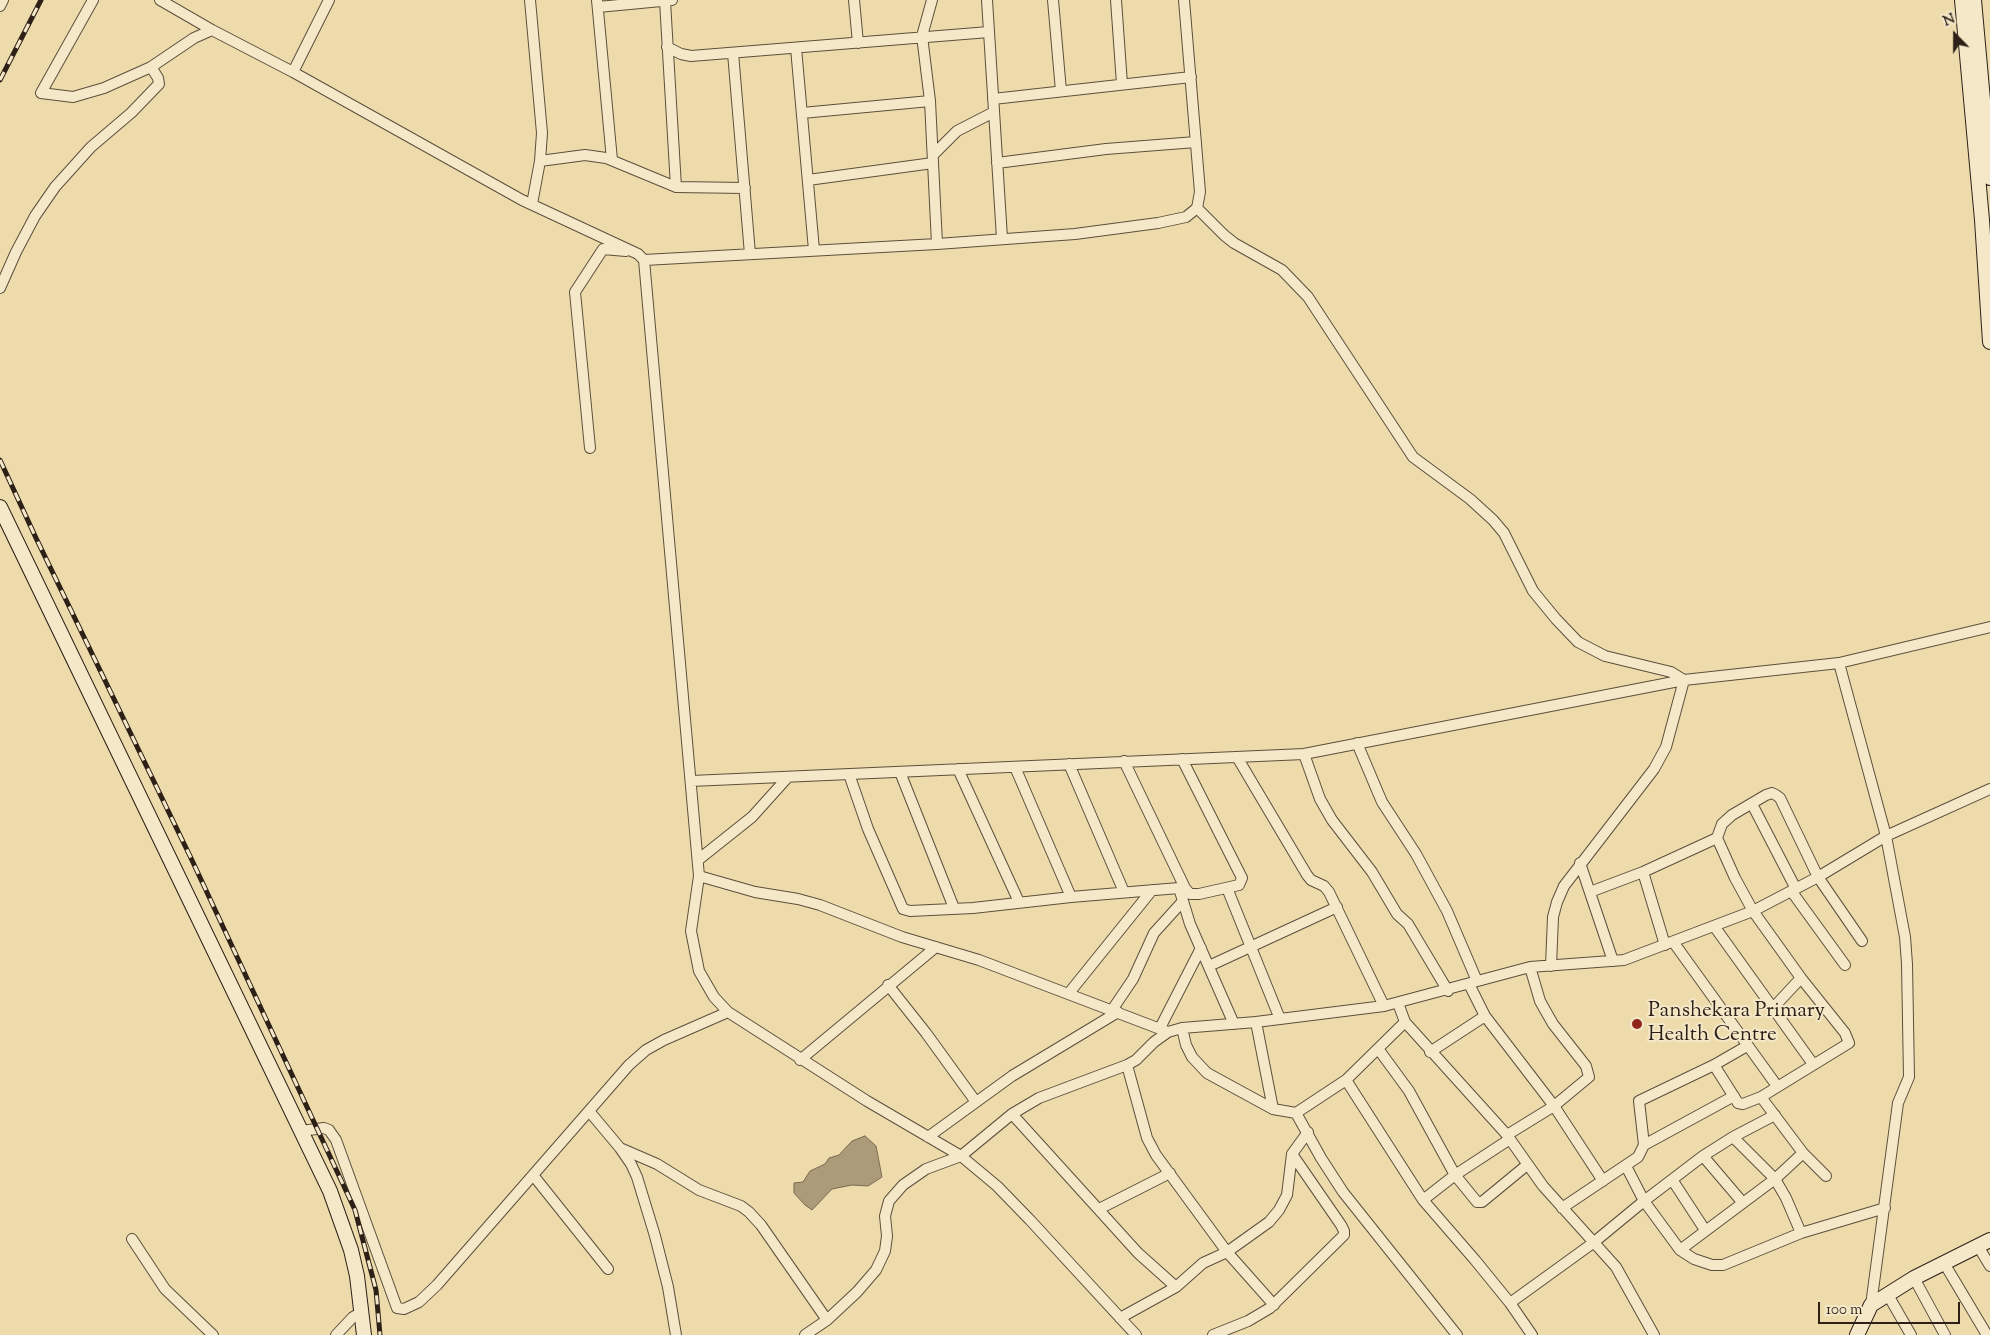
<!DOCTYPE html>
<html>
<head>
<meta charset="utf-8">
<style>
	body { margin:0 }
	#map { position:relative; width:1990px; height:1335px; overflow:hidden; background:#eedbac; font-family:"Sorts Mill Goudy",serif }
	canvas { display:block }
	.north { position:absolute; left:1930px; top:10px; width:50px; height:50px; -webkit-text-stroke:4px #f4e8c9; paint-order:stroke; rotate:338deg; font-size:14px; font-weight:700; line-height:20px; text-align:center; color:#2c2017 }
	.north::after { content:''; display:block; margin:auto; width:18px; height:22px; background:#2c2017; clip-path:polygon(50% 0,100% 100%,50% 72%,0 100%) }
	.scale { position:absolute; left:1818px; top:1302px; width:142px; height:22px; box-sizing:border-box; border:2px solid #2c2017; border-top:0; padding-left:6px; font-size:15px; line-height:18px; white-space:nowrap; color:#2c2017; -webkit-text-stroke:4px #f4e8c9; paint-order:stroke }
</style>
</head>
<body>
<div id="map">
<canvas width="1990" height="1335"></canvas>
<div class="north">N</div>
<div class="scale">100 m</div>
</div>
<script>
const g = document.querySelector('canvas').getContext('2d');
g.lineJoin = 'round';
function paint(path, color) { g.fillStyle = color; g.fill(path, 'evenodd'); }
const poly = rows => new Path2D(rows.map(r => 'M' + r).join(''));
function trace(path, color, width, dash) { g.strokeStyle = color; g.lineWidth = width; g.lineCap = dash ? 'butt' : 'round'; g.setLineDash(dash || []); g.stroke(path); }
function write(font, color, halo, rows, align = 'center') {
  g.font = font + ' "Sorts Mill Goudy",serif'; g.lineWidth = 4; g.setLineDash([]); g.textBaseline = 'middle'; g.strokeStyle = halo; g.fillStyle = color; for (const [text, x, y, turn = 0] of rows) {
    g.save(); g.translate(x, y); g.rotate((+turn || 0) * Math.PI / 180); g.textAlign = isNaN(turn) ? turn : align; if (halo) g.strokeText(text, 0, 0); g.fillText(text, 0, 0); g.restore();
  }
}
const water = poly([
	[865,1136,876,1146,882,1177,868,1186,852,1185,832,1189,812,1210,805,1205,794,1193,794,1183,803,1182,810,1171,825,1164,829,1158,839,1155,852,1141,865,1136]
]);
paint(water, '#ac9b79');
trace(water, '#796a52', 1);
const street = poly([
	[93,0,41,93,73,97,104,88,151,67,194,38,212,30],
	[160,0,212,30,293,72,522,200,638,254,644,260,699,876,691,931,699,971,714,997,728,1012,867,1101,961,1156,997,1186,1030,1220,1136,1335],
	[530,0,542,133,540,161,532,204],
	[597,0,612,160],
	[854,0,858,43],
	[932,0,922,36,930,101,937,244],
	[987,0,1002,238],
	[1053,0,1061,91],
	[1116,0,1122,84],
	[665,1,676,187],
	[0,6,3,0],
	[598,7,672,0],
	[667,47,681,54,691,56,989,32],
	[796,48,814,250],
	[733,53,750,254],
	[293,72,329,0],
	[993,99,1191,77],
	[802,113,930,101],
	[933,155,957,131,994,112],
	[540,161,585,155,606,158,676,187,745,188],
	[997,163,1106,149,1196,142],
	[808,180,933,163],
	[1197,208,1224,235,1234,243,1282,270,1308,297,1413,457,1470,499,1493,520,1504,533,1533,591,1556,619,1578,642,1605,656,1671,672,1684,680,1666,747,1654,769,1564,886,1557,902,1553,917,1551,966],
	[644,260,937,244,1075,234,1158,223,1186,217,1197,208,1200,192,1184,0],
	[0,288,16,252,35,216,55,187,91,147,131,113,159,84,158,78,151,67],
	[590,448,575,292,603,249,626,251],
	[1839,663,1886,836,1905,937,1907,964,1909,1077,1898,1103,1871,1305],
	[1357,743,1382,802,1416,854,1447,911,1477,981],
	[1304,754,1320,799,1332,820,1372,872,1397,914,1408,924,1448,991],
	[1237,757,1307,875,1311,880,1324,886,1329,892,1384,1006],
	[1124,761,1185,888],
	[1069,764,1124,892],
	[1015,767,1071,897],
	[958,769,1019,902],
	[900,772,954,908],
	[849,774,868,829,903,909,910,911,973,908,1071,897,1179,888,1185,888,1190,894,1199,894,1239,885,1242,878,1182,759],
	[691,781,1304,754,1684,680,1839,663,1990,627],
	[1752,804,1796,889],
	[698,860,752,817,788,777],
	[1580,863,1613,961],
	[1643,872,1665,945],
	[699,876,755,892,798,899,820,905,902,937,979,960,1168,1032],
	[1179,888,1190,924,1234,1024],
	[1227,888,1280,1019],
	[1590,892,1643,872,1717,838],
	[1792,892,1845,965],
	[1714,926,1813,1064],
	[1674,943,1777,1086],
	[1209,966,1337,907],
	[1469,984,1485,1016,1554,1106,1603,1181],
	[888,985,926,1033,976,1102],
	[1069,993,1152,890],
	[1398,1003,1405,1022,1507,1135,1543,1186,1616,1267,1654,1335],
	[1773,1008,1801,978],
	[1112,1010,1133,979,1154,933,1183,901],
	[1256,1022,1273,1109],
	[1160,1028,1201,948],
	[1182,1028,1186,1045,1192,1057,1207,1073,1273,1109,1296,1113,1346,1080,1405,1022],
	[1379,1050,1409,1091,1455,1175,1477,1202,1482,1202,1527,1165],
	[1430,1052,1485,1016],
	[800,1060,936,947],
	[1127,1065,1147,1138,1156,1155,1227,1252,1274,1305],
	[1714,1065,1738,1103,1743,1104,1761,1097,1849,1043,1845,1033,1801,978,1753,911,1735,878,1717,838,1722,824,1732,815,1766,795,1772,793,1776,795,1780,798,1818,877,1862,941],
	[1346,1080,1423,1200,1475,1260,1510,1303,1532,1335],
	[1761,1097,1803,1153,1826,1176],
	[589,1111,620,1148,631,1164,637,1177,655,1236,668,1287,676,1335],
	[1296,1113,1321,1158,1343,1192,1457,1335],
	[1012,1114,1138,1253,1176,1287],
	[301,1131,324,1128,329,1130,336,1140,397,1308,404,1309,419,1302,437,1285,629,1065,646,1050,664,1040,728,1012],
	[1507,1135,1554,1106,1589,1077,1586,1066,1553,1024,1545,1010,1540,1001,1530,967],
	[928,1137,1012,1076,1118,1012],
	[1733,1137,1775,1179,1786,1198,1801,1233],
	[1644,1145,1639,1101,1714,1065,1747,1046],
	[620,1148,657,1164,699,1190,741,1206,749,1212,761,1225,827,1320],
	[1703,1156,1743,1203],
	[1626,1166,1644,1201,1680,1250,1694,1259,1712,1265,1723,1265,1801,1233,1885,1208],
	[533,1175,608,1269],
	[1673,1181,1705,1230],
	[1423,1200,1455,1175,1510,1139],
	[1562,1208,1638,1157,1644,1145,1734,1096],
	[1099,1209,1170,1173],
	[132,1239,165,1289,213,1335],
	[1978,1246,1990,1266],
	[1680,1250,1775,1179,1803,1153],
	[1944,1263,1987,1335],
	[1914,1278,1945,1335],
	[1888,1295,1911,1335],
	[1510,1303,1593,1243,1644,1201,1703,1156,1733,1137,1775,1115],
	[1120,1318,1176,1287,1203,1263,1227,1252,1269,1222,1279,1210,1287,1195,1292,1154,1308,1132],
	[336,1335,353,1317,362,1312],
	[805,1335,827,1320,857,1292,876,1270,885,1251,887,1236,885,1216,889,1201,903,1185,926,1169,961,1156,1012,1114,1039,1098,1127,1065,1136,1060,1154,1042,1168,1032,1182,1028,1256,1022,1384,1006,1530,967,1624,960,1753,911,1818,877,1886,836,1990,789],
	[1213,1335,1248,1321,1270,1308,1344,1235,1344,1231,1341,1225,1292,1154]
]);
const secondary = poly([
	[1962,0,1982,220,1990,342],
	[1974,0,1990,178],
	[0,507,330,1191,351,1250,357,1276,364,1335],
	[1857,1335,1871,1305,1914,1278,1990,1240]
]);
trace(street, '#5c4f3c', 12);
trace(secondary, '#2c2017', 16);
trace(street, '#f4e8c9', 10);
trace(secondary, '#f4e8c9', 14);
const rail = poly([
	[0,80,41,0],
	[0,460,36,538,190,856,355,1210,376,1290,380,1335]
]);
trace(rail, '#2c2017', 5);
trace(rail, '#f4e8c9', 3, [9]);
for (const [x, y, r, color] of [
	[1637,1024,6,"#8f2418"]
]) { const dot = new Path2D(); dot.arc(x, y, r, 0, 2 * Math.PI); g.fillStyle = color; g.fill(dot); trace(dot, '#f4e8c9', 2); }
write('21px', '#2c2017', '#f4e8c9', [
	["Panshekara Primary",1648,1012],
	["Health Centre",1648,1036]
], 'left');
</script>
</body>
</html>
